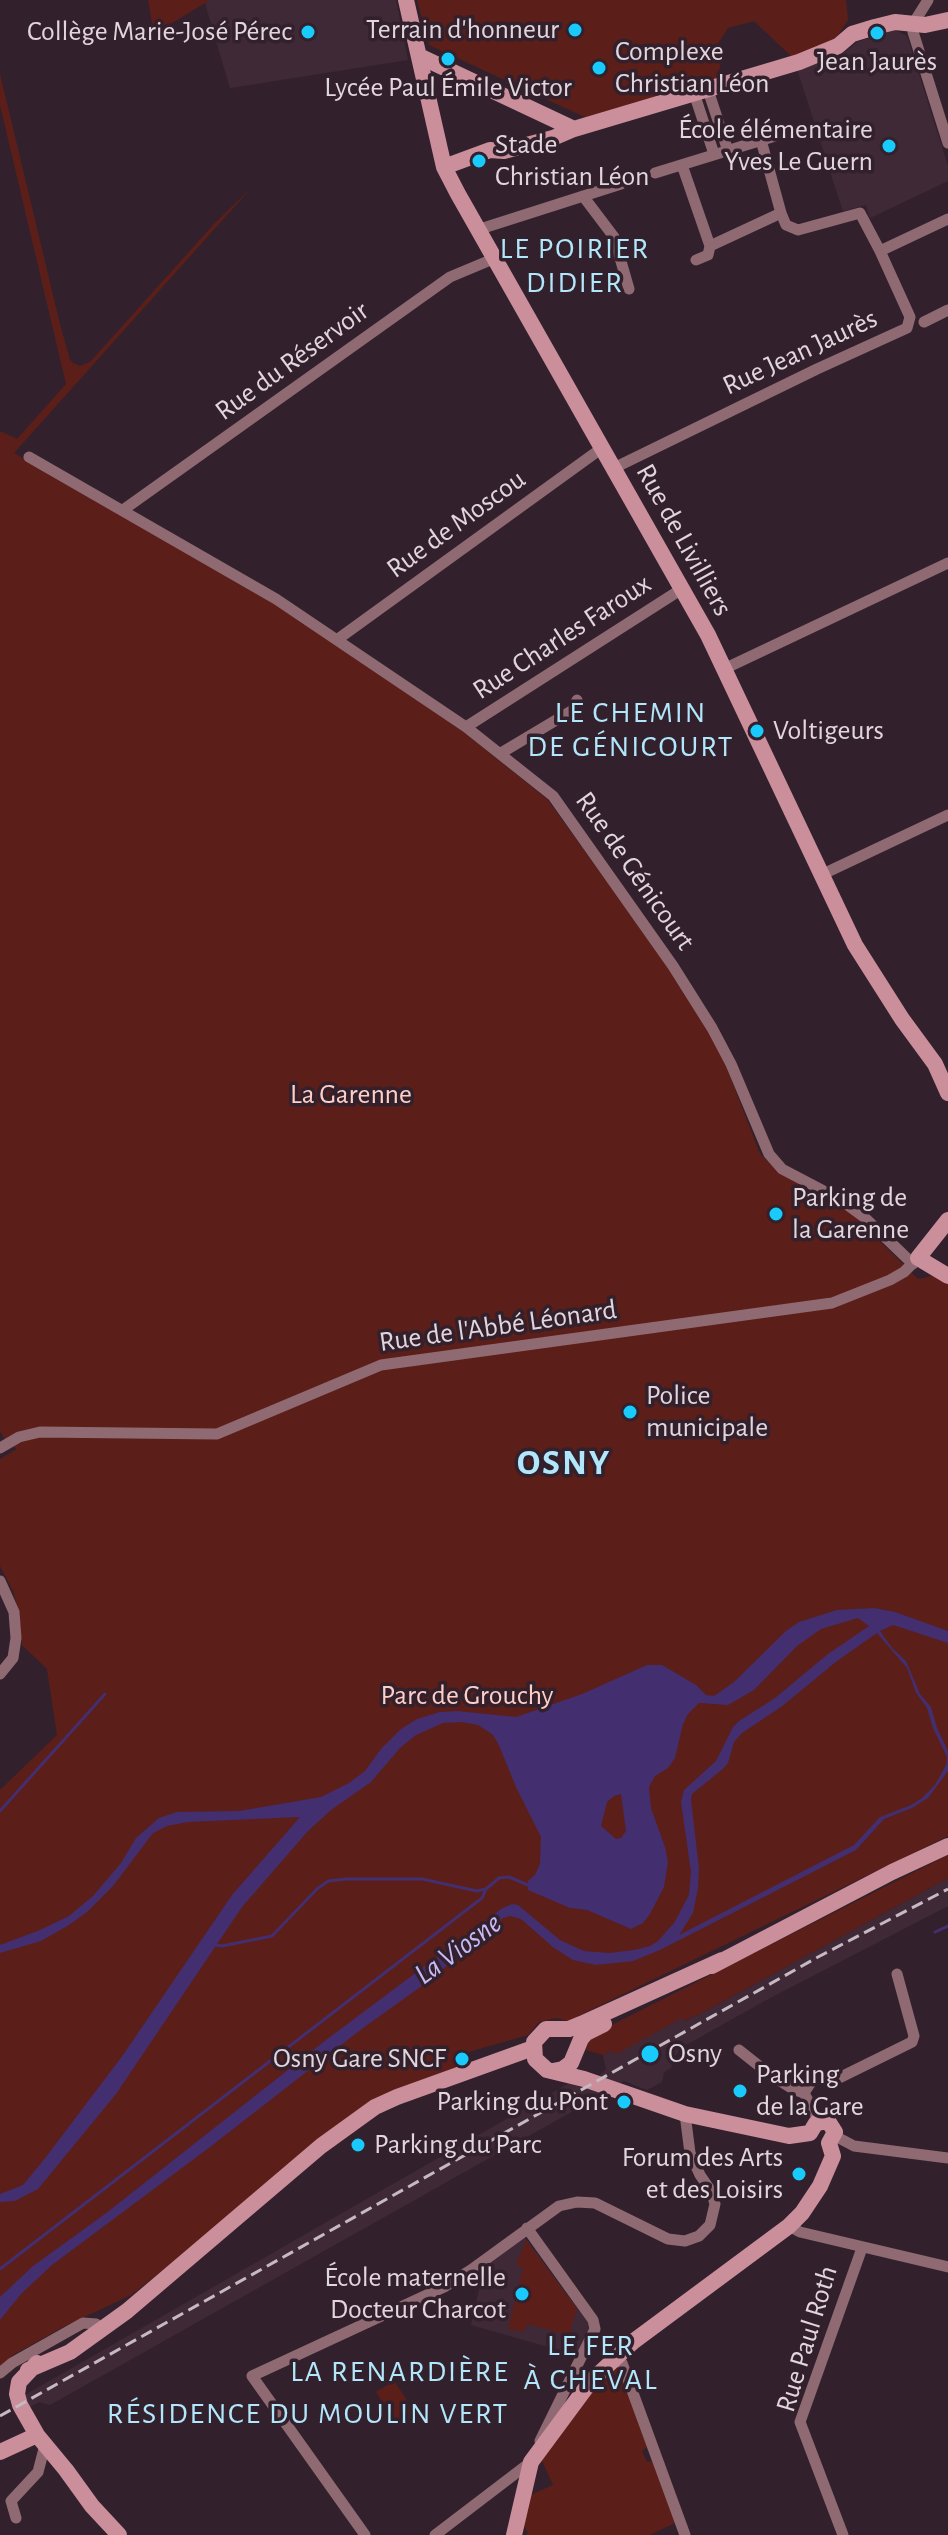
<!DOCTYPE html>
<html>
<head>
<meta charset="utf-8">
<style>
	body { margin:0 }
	canvas { display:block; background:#32212c }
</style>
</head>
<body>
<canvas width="948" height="2535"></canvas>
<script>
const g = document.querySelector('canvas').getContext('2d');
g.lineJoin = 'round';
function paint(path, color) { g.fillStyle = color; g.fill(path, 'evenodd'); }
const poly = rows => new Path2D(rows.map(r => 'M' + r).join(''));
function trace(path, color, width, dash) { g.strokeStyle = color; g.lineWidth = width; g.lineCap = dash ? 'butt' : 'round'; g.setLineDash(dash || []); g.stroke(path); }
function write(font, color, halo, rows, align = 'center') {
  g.font = font + ' "Alegreya Sans",sans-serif'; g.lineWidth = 7; g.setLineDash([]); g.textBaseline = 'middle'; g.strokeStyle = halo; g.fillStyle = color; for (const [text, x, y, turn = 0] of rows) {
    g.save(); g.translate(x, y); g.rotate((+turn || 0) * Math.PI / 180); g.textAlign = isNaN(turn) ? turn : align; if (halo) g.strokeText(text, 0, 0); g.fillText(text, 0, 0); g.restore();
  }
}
paint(poly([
	[210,0,396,0,408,60,230,88,205,3],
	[895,30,907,36,948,166,948,181,870,218,866,205,843,211,797,69,841,55,857,42],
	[948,1878,948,1906,770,1998,682,2047,673,2059,671,2068,664,2072,662,2082,647,2090,624,2081,618,2085,598,2077,606,2069,603,2055,613,2050,616,2054,683,2017,685,2021,702,2013],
	[571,2082,605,2093,50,2405,39,2402,28,2408,25,2395],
	[524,2236,588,2323,589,2330,577,2355,471,2325,485,2264]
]), '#3f2937');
paint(poly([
	[148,0,210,0,154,34],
	[417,0,846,0,848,20,834,41,792,57,754,21,728,28,717,45,722,58,717,79,587,118,429,45],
	[0,74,60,324,70,360,73,363,80,366,90,362,214,224,252,187,14,453,289,612,462,731,547,799,667,965,719,1048,760,1154,784,1176,842,1204,918,1279,933,1276,948,1284,948,1836,568,2021,556,2018,539,2022,528,2035,458,2055,460,2068,384,2096,131,2295,63,2327,13,2355,0,2366,0,1790,57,1735,47,1669,22,1645,18,1609,13,1591,0,1566,0,1459,17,1449,7,1443,0,1431,0,431,17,439,66,384,0,105],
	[948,1855,948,1878,702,2013,684,2021,682,2018,615,2055,613,2050,603,2055,586,2050,590,2036],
	[526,2240,577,2309,569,2335,527,2324,524,2332,508,2329,523,2267,516,2265],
	[618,2364,648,2446,642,2451,647,2462,654,2461,677,2522,650,2535,526,2535,528,2533,523,2524,528,2496,553,2485,541,2459,598,2380],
	[394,2381,416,2414,398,2426,376,2392]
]), '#5c1e18');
paint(poly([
	[874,1608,895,1612,948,1631,948,1643,893,1625,880,1631,892,1648,906,1661,920,1694,931,1707,937,1728,948,1751,948,1771,928,1798,912,1808,884,1819,856,1850,660,1950,633,1961,596,1965,573,1960,554,1948,521,1919,510,1916,503,1918,430,1980,359,2031,210,2147,52,2265,21,2294,0,2320,0,2297,33,2266,105,2214,326,2040,501,1909,512,1904,518,1905,560,1940,584,1951,609,1953,634,1950,650,1946,658,1941,674,1923,689,1895,691,1872,681,1802,684,1790,716,1761,733,1727,739,1721,775,1698,828,1654,869,1626,858,1618,821,1629,797,1646,754,1690,728,1705,699,1703,688,1714,683,1724,675,1758,668,1768,655,1776,649,1787,651,1808,665,1847,668,1862,664,1887,650,1914,643,1923,631,1929,587,1910,570,1908,528,1890,528,1881,535,1875,540,1864,541,1837,516,1787,498,1743,492,1734,478,1725,462,1722,443,1723,416,1735,400,1748,371,1782,331,1810,308,1831,242,1907,116,2094,38,2189,15,2201,0,2202,0,2194,23,2185,46,2157,123,2055,232,1895,300,1817,188,1822,167,1826,153,1833,113,1886,87,1912,69,1925,41,1941,0,1953,0,1945,40,1930,69,1916,93,1896,121,1863,136,1838,159,1818,177,1812,239,1811,321,1797,349,1783,365,1771,381,1749,401,1729,417,1719,440,1712,457,1711,516,1717,582,1694,647,1665,662,1665,696,1685,706,1695,714,1696,734,1682,786,1631,799,1622,837,1610],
	[877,1633,907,1668,916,1693,927,1708,933,1728,947,1757,946,1765,935,1785,922,1798,911,1805,880,1817,854,1845,679,1935,693,1913,698,1888,699,1868,691,1800,692,1794,724,1768,728,1763,734,1742,742,1733,781,1707,837,1661],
	[621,1794,626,1831,621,1838,616,1839,601,1826,607,1802,614,1796]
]), '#432e6f');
trace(poly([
	[0,1811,105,1694],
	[935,1932,948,1926],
	[216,1945,222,1946,272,1936,317,1889,328,1881,347,1879,422,1879,477,1891,486,1889],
	[0,2269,482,1898,486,1889,499,1878,509,1877,528,1885]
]), '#432e6f', 3);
trace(poly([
	[928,0,913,24,913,32,948,143],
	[708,90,728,151],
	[694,93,714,154],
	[682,165,710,246,781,213,761,140],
	[655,173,785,133],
	[583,196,614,237,629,289],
	[781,213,786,225,798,230,860,213,880,251],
	[477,230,621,184],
	[696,260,708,255,710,246],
	[924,322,948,310],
	[29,457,276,599,466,727,553,796,673,966,712,1028,731,1064,769,1154,782,1169,841,1200,864,1217,913,1264],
	[614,468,817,369,907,328,910,317,880,251,948,219],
	[123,510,450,277,493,259],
	[338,639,602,448],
	[724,669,948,563],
	[466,727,677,592,682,586],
	[501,753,573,710,577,700],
	[821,875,948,815],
	[0,1448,19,1437,40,1432,217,1434,381,1365,832,1303,890,1280,904,1272,917,1259],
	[0,1581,14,1612,16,1638,13,1658,0,1674],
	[739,2050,768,2073,793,2089,804,2093],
	[804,2093,813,2079,841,2077,912,2042,914,2036,897,1974],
	[804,2093,819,2121],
	[835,2136,854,2146,948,2158],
	[789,2226,800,2232,948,2267],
	[527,2228,593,2320,595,2329,540,2441],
	[622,2363,685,2535],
	[0,2373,12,2363,83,2323,96,2324,97,2333],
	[16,2518,11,2501,38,2472,45,2445],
	[365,2535,252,2376,444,2287,471,2270,559,2206,577,2202,595,2203,668,2239,685,2241,699,2236,710,2225,715,2204,711,2191,700,2175,690,2153,685,2114],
	[435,2535,532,2461],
	[843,2535,800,2422,862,2248]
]), '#8f6a72', 11);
trace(poly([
	[406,0,444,167,458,194,708,635,855,945,902,1019,935,1064,948,1093],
	[419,56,574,129],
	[444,167,490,150,504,151,553,138,574,129,799,62,838,46,852,34,875,27,895,22,925,25,948,20],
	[948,1220,918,1258,948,1276],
	[722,1960,581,2024,569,2029,546,2029,534,2042,535,2059,547,2070,584,2079,685,2114,789,2136,810,2133],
	[712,1966,892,1872,948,1846],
	[553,2071,563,2069,571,2063,581,2039,586,2033,604,2024],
	[810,2133,816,2123,828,2121,835,2132,829,2143],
	[37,2363,19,2382,17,2394,20,2405,37,2435,66,2470,92,2506,119,2535],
	[28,2370,70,2352,127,2311,321,2146,375,2107,397,2097,533,2048],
	[0,2452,37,2435],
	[514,2535,531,2462,591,2381,634,2341,789,2226,802,2213,820,2186,833,2156,829,2143]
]), '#cb8f9c', 16);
trace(poly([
	[0,2416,818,1957,948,1889]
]), '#c6b9c1', 3, [12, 6]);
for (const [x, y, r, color] of [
	[575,30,8,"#19cafc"],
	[308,32,8,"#19cafc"],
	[877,33,8,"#19cafc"],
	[448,59,8,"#19cafc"],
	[599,68,8,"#19cafc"],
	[889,146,8,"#19cafc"],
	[479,161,8,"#19cafc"],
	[757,731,8,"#19cafc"],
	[776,1214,8,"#19cafc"],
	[630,1412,8,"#19cafc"],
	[650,2054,10,"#19cafc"],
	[462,2059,8,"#19cafc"],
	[740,2091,8,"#19cafc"],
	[624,2102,8,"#19cafc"],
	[358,2145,8,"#19cafc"],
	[799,2174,8,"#19cafc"],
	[522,2294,8,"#19cafc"]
]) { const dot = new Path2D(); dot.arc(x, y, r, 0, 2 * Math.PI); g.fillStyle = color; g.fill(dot); trace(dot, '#32212c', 3); }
write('28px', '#e2d6dd', '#32212c', [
	["Terrain d'honneur",559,30,"right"],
	["Collège Marie-José Pérec",292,32,"right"],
	["Complexe",615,52],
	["Christian Léon",615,84],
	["Jean Jaurès",877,62,"center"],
	["Lycée Paul Émile Victor",448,88,"center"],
	["École élémentaire",873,130,"right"],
	["Yves Le Guern",873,162,"right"],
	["Stade",495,145],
	["Christian Léon",495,177],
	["Voltigeurs",773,731],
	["Parking de",792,1198],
	["la Garenne",792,1230],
	["Police",646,1396],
	["municipale",646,1428],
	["Osny",668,2054],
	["Osny Gare SNCF",446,2059,"right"],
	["Parking",756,2075],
	["de la Gare",756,2107],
	["Parking du Pont",608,2102,"right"],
	["Parking du Parc",374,2145],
	["Forum des Arts",783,2158,"right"],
	["et des Loisirs",783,2190,"right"],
	["École maternelle",506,2278,"right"],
	["Docteur Charcot",506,2310,"right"]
], 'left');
write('28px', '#e2d6dd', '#32212c', [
	["Rue Jean Jaurès",800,352,-25],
	["Rue du Réservoir",292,361,-36],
	["Rue de Moscou",456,524,-36],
	["Rue de Livilliers",684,540,61],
	["Rue Charles Faroux",562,637,-33],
	["Rue de Génicourt",635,871,55],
	["Rue de l'Abbé Léonard",498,1326,-8],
	["Rue Paul Roth",807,2339,-73]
]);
write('28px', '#ffcfc7', '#32212c', [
	["La Garenne",351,1095],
	["Parc de Grouchy",467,1696]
]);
g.letterSpacing = '2px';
write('30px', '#b2e6fb', '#32212c', [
	["LE POIRIER",575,249],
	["DIDIER",575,283],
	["LE CHEMIN",631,713],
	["DE GÉNICOURT",631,747],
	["LE FER",591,2346],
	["À CHEVAL",591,2380],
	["LA RENARDIÈRE",400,2372],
	["RÉSIDENCE DU MOULIN VERT",308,2414]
]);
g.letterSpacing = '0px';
write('italic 30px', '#c8baf5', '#32212c', [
	["La Viosne",458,1949,-36]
]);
g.letterSpacing = '2px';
write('bold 36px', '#b2e6fb', '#32212c', [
	["OSNY",564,1463]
]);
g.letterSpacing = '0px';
</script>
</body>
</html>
